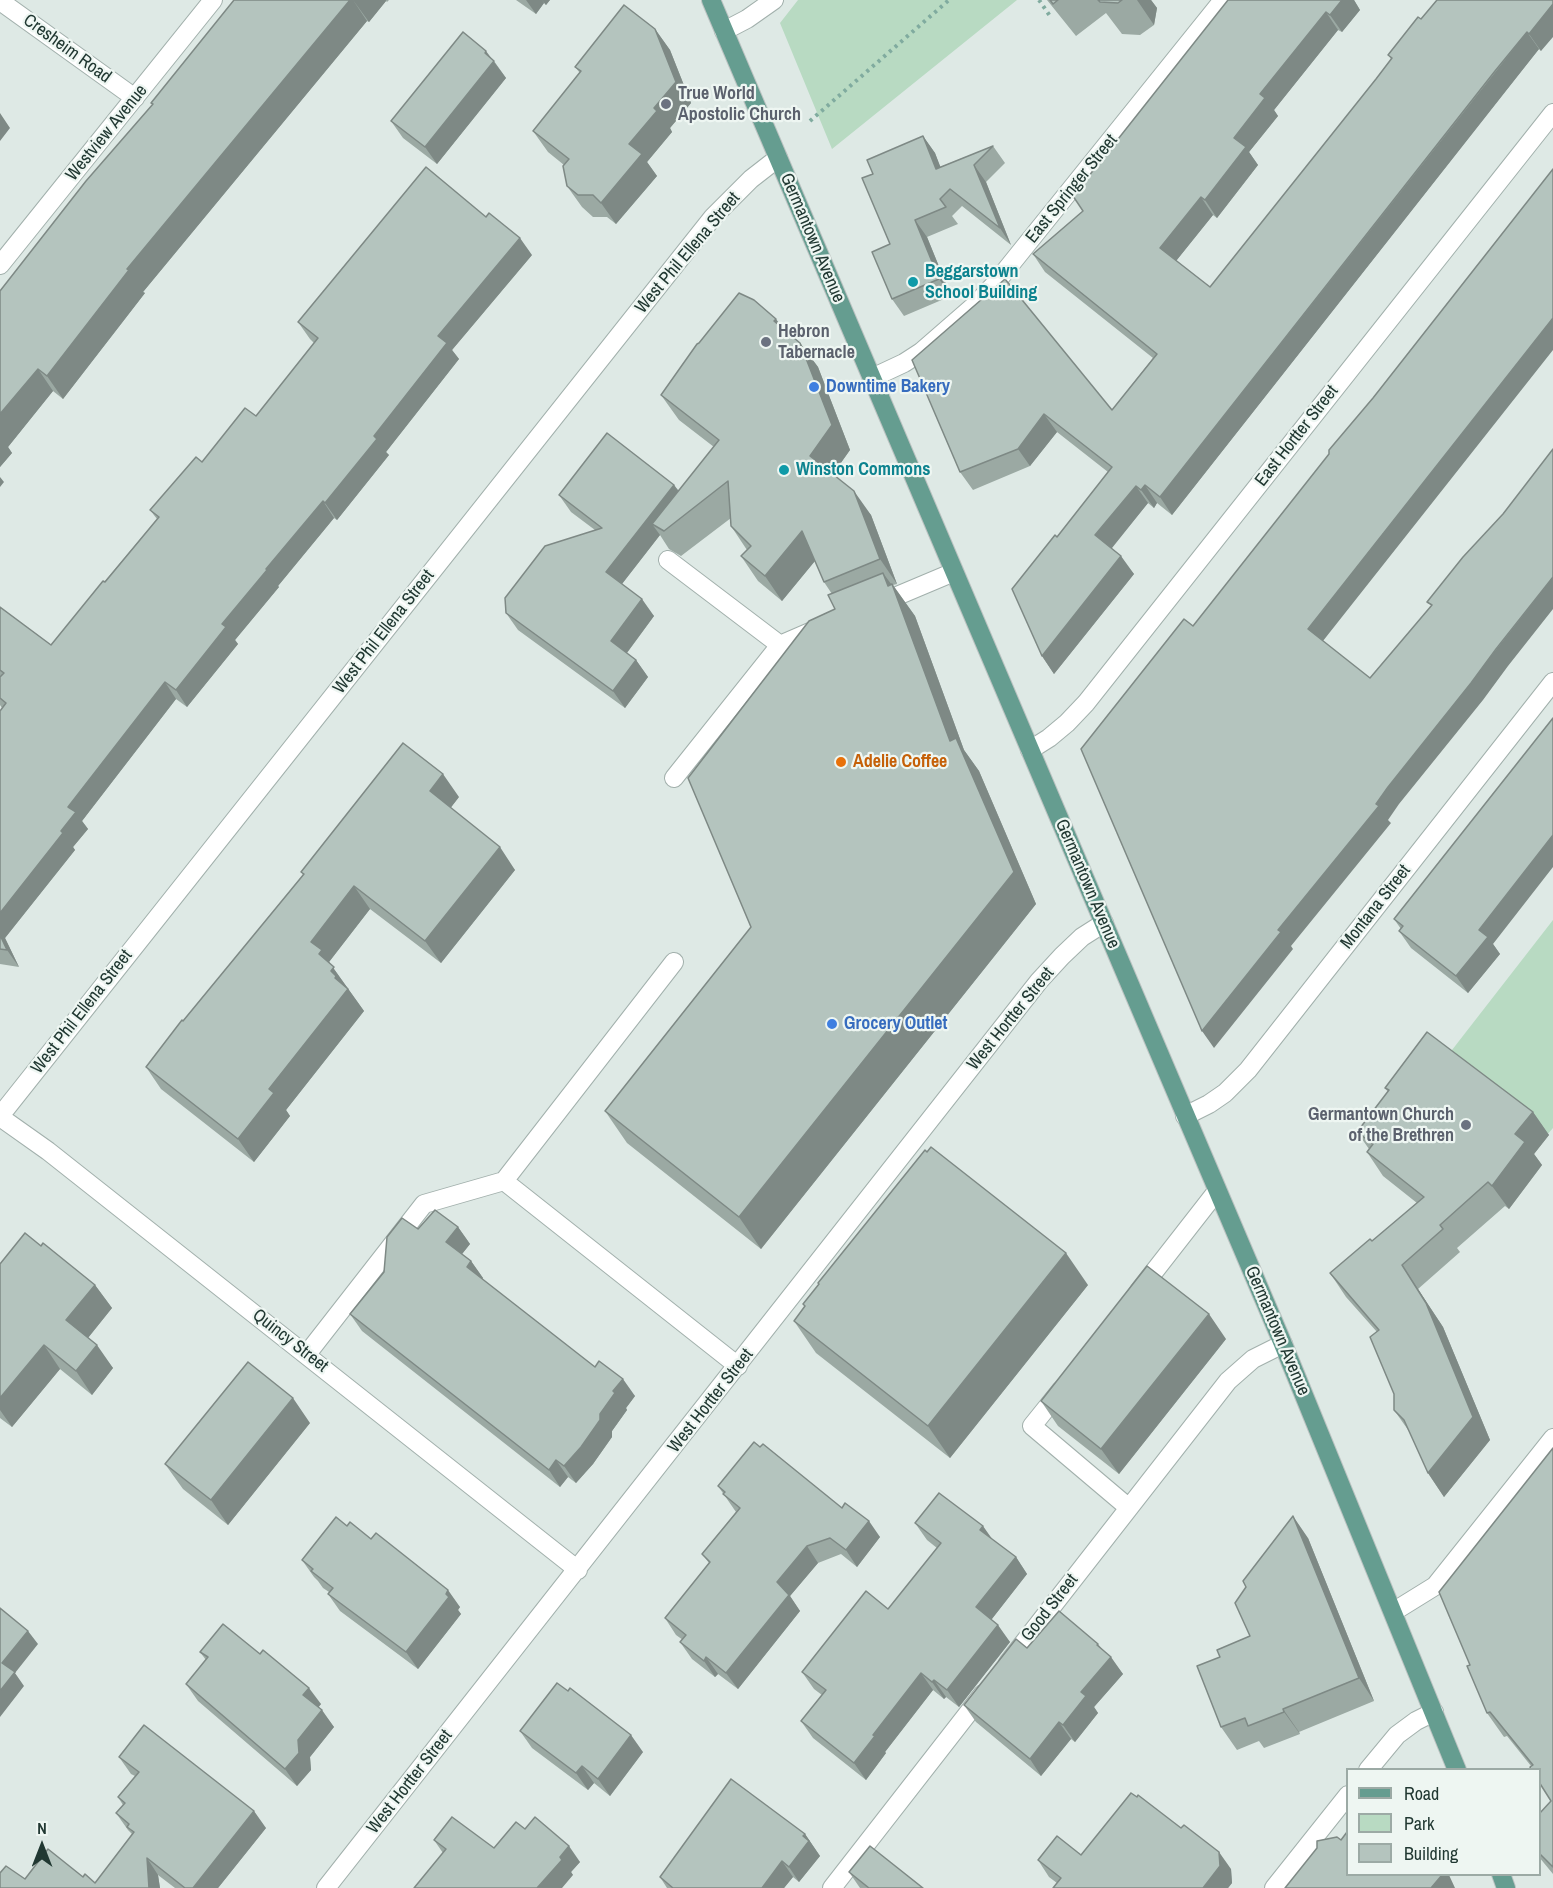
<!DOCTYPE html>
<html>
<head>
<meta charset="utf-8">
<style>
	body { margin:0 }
	#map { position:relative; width:1553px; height:1888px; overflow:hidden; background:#dee9e5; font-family:"Archivo Narrow",sans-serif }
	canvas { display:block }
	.legend { position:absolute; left:1346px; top:1768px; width:195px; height:108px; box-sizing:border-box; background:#eef6f2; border:2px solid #9caaa5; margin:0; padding:8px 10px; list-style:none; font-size:18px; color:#213832 }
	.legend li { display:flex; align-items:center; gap:12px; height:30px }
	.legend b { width:30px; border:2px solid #9caaa5 }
	.north { position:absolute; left:12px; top:1816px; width:60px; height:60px; -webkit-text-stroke:4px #eef6f2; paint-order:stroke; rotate:0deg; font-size:16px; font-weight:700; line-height:24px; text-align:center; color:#213832 }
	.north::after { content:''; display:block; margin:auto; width:21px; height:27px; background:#213832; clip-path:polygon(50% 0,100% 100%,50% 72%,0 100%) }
</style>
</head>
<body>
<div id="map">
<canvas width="1553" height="1888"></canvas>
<ul class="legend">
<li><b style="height:8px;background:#659d90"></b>Road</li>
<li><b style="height:16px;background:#b8dac2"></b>Park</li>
<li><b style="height:16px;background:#b4c4be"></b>Building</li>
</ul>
<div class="north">N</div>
</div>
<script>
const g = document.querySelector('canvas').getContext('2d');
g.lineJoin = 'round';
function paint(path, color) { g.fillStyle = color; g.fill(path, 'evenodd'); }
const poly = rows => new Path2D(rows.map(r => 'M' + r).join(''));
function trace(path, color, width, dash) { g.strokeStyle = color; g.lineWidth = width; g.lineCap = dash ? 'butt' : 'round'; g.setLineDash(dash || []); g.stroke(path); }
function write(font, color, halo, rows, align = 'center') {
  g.font = font + ' "Archivo Narrow",sans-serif'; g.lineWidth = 4.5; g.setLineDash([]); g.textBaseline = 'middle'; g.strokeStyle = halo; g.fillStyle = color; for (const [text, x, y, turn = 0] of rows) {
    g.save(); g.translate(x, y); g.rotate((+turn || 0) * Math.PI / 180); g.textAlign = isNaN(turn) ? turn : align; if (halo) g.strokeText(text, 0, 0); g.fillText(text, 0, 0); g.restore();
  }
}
paint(poly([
	[798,0,1017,0,832,149,780,23],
	[1553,920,1553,1128,1547,1135,1445,1059]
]), '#b8dac2');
const minor = poly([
	[0,1,135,98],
	[724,31,747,19,774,0],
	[0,265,213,0],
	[872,378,904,363,921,352,975,305,994,285,1223,0],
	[668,560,780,645,817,629],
	[878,604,954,572],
	[1030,750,1049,738,1067,723,1086,703,1553,113],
	[674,778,780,645],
	[0,1116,713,217,751,179,778,158],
	[1185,1116,1209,1104,1225,1093,1248,1070,1553,682],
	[0,1117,48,1151,578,1570],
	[504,1181,674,962],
	[1139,1291,1217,1191],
	[307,1354,424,1204,504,1181,738,1366],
	[1061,1390,1032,1426,1129,1508],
	[1393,1612,1435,1586,1553,1438],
	[1008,1663,1228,1381,1253,1359,1283,1344],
	[1368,1770,1397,1735,1416,1721,1434,1712],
	[326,1888,1039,981,1062,956,1082,937,1104,923],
	[832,1888,983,1694],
	[1274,1888,1348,1795]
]);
const major = poly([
	[711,0,1283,1344,1457,1770],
	[1501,1874,1506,1888]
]);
trace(minor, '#a2b0ac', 20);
trace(major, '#bcc3c2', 20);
trace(poly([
	[1039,0,1050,16],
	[810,121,949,0]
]), '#80ab9f', 4, [3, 4.5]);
trace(minor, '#fff', 18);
trace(major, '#659d90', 18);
paint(poly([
	[234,0,389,0,387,2,386,1,369,22,367,21,143,292,145,293,63,399,53,391,8,447,12,453,0,467,0,291,152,105],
	[516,0,550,0,546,5,544,3,536,14],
	[1047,0,1151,0,1157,8,1154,25,1140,35,1122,34,1106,13,1076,36],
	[1228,0,1354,0,1360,10,1342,32,1338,30,1274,110,1278,116,1249,152,1258,165,1217,218,1213,215,1176,261,1210,287,1376,79,1391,59,1388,55,1421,19,1553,0,1541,51,1539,49,1507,89,1172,515,1157,503,1154,508,1148,503,1111,548,1134,574,1054,674,1042,656,1057,537,1108,472,1057,432,1030,466,973,490,960,472,912,360,1112,410,1153,358,1045,272,1033,254,1083,211],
	[655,29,670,50,691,103,670,128,672,132,647,162,657,176,616,224,607,217,593,217,582,207,567,186,564,165,548,152,533,131,580,73,575,67],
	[491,59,494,61,506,78,437,164,403,138,391,121],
	[923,136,935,153,940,167,993,146,1005,163,986,182,1011,245,962,206,952,216,958,224,927,237,951,296,904,316,892,299,890,244,873,174],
	[532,255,452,350,459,359,386,452,389,455,337,520,334,518,278,586,279,587,235,640,238,644,187,707,176,699,82,821,88,829,73,847,75,850,5,938,19,967,0,964,0,711,2,708,0,705,0,607,51,645,157,519,150,510,202,462,256,416,314,343,310,339,298,322],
	[783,329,800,343,818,367,850,450,833,474,871,515,897,584,893,585,915,616,964,750,979,771,1036,904,761,1249,627,1143,605,1111,751,927,835,609,832,594,824,582,815,561,782,601,758,581,741,556,747,550,731,526,731,518,681,556,669,549,660,535,622,584,654,616,627,653,636,660,648,677,625,708,518,630,506,613,595,530,571,512,559,495,674,485,679,491,714,447,679,420,661,395],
	[459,797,450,808,515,870,441,963,370,909,329,962,364,1011,286,1110,290,1116,254,1162,161,1089,146,1067,303,875,301,872],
	[1394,919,1493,944,1500,954,1468,993,1411,948,1399,931,1401,929],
	[1385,1088,1533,1112,1549,1135,1534,1154,1542,1165,1509,1209,1505,1206,1457,1248,1460,1252,1418,1289,1443,1327,1490,1440,1444,1497,1428,1473,1411,1434,1394,1410,1394,1394,1377,1332,1346,1297,1330,1273,1372,1241,1417,1203,1383,1176,1367,1152,1369,1149,1357,1132,1388,1092],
	[458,1227,470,1244,462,1254,471,1261,483,1278,482,1279,595,1367,635,1396,626,1408,627,1410,612,1431,612,1437,593,1464,576,1483,568,1477,560,1487,362,1331,350,1314,418,1229],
	[41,1246,95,1285,112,1308,88,1338,113,1368,92,1395,60,1369,12,1427,0,1418,0,1264],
	[1088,1285,950,1458,816,1353,794,1321,805,1306,803,1304],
	[1226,1339,1119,1474,1058,1426,1041,1401],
	[310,1423,228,1525,183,1489,165,1464],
	[1553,1448,1553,1874,1539,1857,1539,1814,1551,1801,1531,1766,1507,1736,1504,1737,1487,1713,1470,1665],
	[718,1486,842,1508,880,1537,857,1567,841,1554,818,1563,790,1596,800,1611,738,1689,718,1674,715,1677,692,1659,680,1642,683,1640,676,1635,665,1618,709,1563,702,1554,736,1512],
	[915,1523,993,1540,1016,1557,1027,1574,991,1620,1010,1642,959,1707,946,1697,944,1699,933,1690,885,1752,886,1753,866,1780,813,1738,801,1721,822,1695,814,1689,802,1672,888,1609,937,1548,927,1540],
	[347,1526,371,1539,460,1607,458,1610,461,1614,418,1669,340,1611,328,1594,329,1592,323,1588,318,1581,314,1577,302,1560],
	[1308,1538,1374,1701,1299,1732,1300,1734,1264,1748,1259,1741,1237,1750,1221,1727,1220,1657,1250,1636],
	[1098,1644,1123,1674,1094,1707,1098,1713,1075,1742,1071,1739,1041,1776,976,1722,964,1705,1027,1648],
	[200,1652,321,1704,318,1707,334,1727,310,1757,311,1770,297,1786,198,1701,186,1684,206,1660],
	[520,1731,643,1752,610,1796,594,1783,588,1790,532,1748],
	[119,1757,266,1828,218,1888,175,1888,158,1875,160,1888,25,1879,83,1877,95,1883,132,1834,128,1830,116,1813,123,1805,118,1797,135,1776,131,1774],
	[525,1829,580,1862,571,1872,573,1875,443,1853,434,1840,494,1848],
	[805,1834,820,1856,799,1882,793,1877,784,1888,667,1888,660,1877],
	[1081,1855,1231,1869,1232,1883,1228,1888,1053,1888,1057,1883,1049,1877,1038,1860],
	[849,1872,923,1888,860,1888]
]), '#9ba9a3');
paint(poly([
	[350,0,353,0,367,21,143,292,145,293,63,399,47,376,127,269],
	[353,0,386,0,386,1,369,22],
	[526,0,542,0,544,3,536,14],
	[542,0,550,0,546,5],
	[1137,0,1151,0,1157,8,1154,25],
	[1342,0,1354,0,1360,10,1342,32,1330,15],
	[1553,4,1553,37,1541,51,1529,34],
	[1326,12,1338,30,1274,110,1278,116,1249,152,1258,165,1217,218,1205,200,1234,138,1260,94],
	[655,29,670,50,691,103,670,128,672,132,647,162,657,176,616,224,601,203,629,144,654,108],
	[1527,32,1539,49,1172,515,1160,497],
	[486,51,506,78,437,164,425,147],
	[0,113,10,128,0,141],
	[923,136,935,153,948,186,936,169],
	[974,165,986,182,1011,245,1000,228],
	[1201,197,1213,215,1172,266,1160,248],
	[915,220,927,237,951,296,939,279],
	[520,238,532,255,452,350,459,359,386,452,389,455,337,520,325,503,374,436,438,336],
	[1553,318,1553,350,1319,646,1308,629],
	[776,319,794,344,774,321],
	[800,343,818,367,850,450,828,481,810,456],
	[38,369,53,391,8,447,12,453,0,467,0,414],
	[1044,414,1057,432,1030,466,1018,449],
	[0,477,4,482,0,487],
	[674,485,686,502,652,524,660,535,618,589,606,572],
	[1145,485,1157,503,1154,508,1141,490],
	[1136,486,1148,503,1108,553,1095,535],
	[854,491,871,515,897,584,880,559],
	[323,501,334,518,278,586,279,587,235,640,238,644,187,707,176,690,222,624,266,569],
	[802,531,819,556,782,601,765,576],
	[1121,556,1134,574,1054,674,1042,656],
	[883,573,894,588,892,584,915,616,964,750,979,771,1036,904,761,1249,739,1217,950,741],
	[1553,577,1553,609,1508,666,1483,700,1399,804,1388,820,1391,823,1291,946,1293,949,1214,1048,1202,1031,1278,930,1376,804,1388,787],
	[642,599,654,616,623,658,611,641],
	[636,660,648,677,625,708,613,691],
	[165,682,176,699,82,821,88,829,73,847,75,850,5,938,19,967,7,950,0,935,0,913,61,831,68,807],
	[443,774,459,797,446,814,430,791],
	[1553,835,1553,867,1493,944,1500,954,1468,993,1456,976,1479,930],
	[500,847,515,870,441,963,425,941],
	[354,886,370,909,329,962,364,1011,286,1110,290,1116,254,1162,238,1139,269,1089,319,954,311,942],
	[1533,1112,1549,1135,1534,1154,1542,1165,1509,1209,1492,1186,1515,1134],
	[458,1227,470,1244,458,1259,446,1242],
	[1066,1253,1088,1285,950,1458,928,1426],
	[471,1261,483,1278,478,1284,467,1267],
	[1402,1265,1443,1327,1490,1440,1444,1497,1428,1473],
	[95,1285,112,1308,83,1344,66,1320],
	[1209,1314,1226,1339,1119,1474,1101,1449],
	[44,1345,60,1369,12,1427,0,1410,0,1398],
	[97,1345,113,1368,92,1395,76,1371],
	[623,1379,635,1396,626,1408,627,1410,612,1431,612,1437,593,1464,576,1483,564,1466,600,1414,613,1391],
	[293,1398,310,1423,228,1525,211,1500],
	[556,1460,568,1477,560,1487,549,1470],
	[1293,1516,1308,1538,1374,1701,1359,1678],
	[869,1521,880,1537,857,1567,846,1550],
	[983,1526,995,1543,980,1530],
	[807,1546,818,1563,790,1596,800,1611,738,1689,726,1673,777,1582],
	[1016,1557,1027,1574,988,1624,976,1607],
	[448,1590,460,1607,458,1610,461,1614,418,1669,406,1652],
	[998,1625,1010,1642,959,1707,947,1690],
	[28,1631,38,1644,15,1673,24,1686,0,1717,0,1691,2,1663],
	[706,1657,718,1674,715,1677,704,1661],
	[1111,1657,1123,1674,1094,1707,1098,1713,1075,1742,1063,1725,1081,1692],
	[921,1673,933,1690,885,1752,886,1753,866,1780,854,1763,873,1735],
	[934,1680,946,1697,944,1699,932,1682],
	[309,1688,321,1704,315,1712,303,1695],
	[1283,1709,1299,1732,1300,1734,1284,1712],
	[322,1710,334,1727,310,1757,311,1770,297,1786,285,1769,298,1740],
	[1059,1722,1071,1739,1041,1776,1030,1759],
	[631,1735,643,1752,610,1796,598,1779],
	[582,1766,594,1783,588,1790,576,1773],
	[254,1811,266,1828,218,1888,193,1888],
	[805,1834,820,1856,799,1882,789,1867],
	[569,1846,580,1862,571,1872,573,1875,562,1888,537,1888,560,1857],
	[1219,1852,1231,1869,1232,1883,1228,1888,1203,1888],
	[147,1858,158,1875,160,1888,149,1888],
	[782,1861,793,1877,784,1888,762,1888],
	[1442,1875,1449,1875,1455,1888,1431,1888]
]), '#7e8985');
const building = poly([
	[234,0,350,0,127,269,129,270,47,376,38,369,0,414,0,291,86,181,153,104,151,103,234,0],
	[1050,0,1058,0,1053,4,1050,0],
	[1098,0,1122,0,1118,3,1100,2,1098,0],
	[1228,0,1342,0,1330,15,1326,12,1260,94,1265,98,1234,138,1246,147,1205,200,1201,197,1160,248,1210,287,1376,79,1392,58,1388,55,1418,17,1421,19,1437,0,1553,0,1553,4,1529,34,1527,32,1495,71,1160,497,1145,485,1141,490,1136,486,1095,535,1121,556,1042,656,1012,589,1055,535,1057,537,1112,467,1044,414,1018,449,960,472,912,360,1005,279,1112,410,1157,354,1033,254,1083,211,1073,196,1228,0],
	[624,5,655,29,676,82,654,108,657,111,629,144,642,154,601,203,593,195,578,195,567,186,563,166,569,159,533,131,581,71,575,67,624,5],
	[463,32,486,51,485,53,494,61,425,147,391,121,463,32],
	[923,136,936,169,993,146,974,165,1000,228,950,189,940,199,946,207,915,220,939,279,892,299,872,252,890,244,862,178,873,174,867,160,923,136],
	[426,167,486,217,489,213,520,238,438,336,447,343,374,436,377,439,325,503,323,501,266,569,267,570,222,624,226,627,176,690,165,682,68,807,76,812,61,831,63,833,0,913,0,711,6,703,0,698,0,677,4,673,0,670,0,607,51,645,103,581,105,582,159,517,150,510,196,457,202,462,245,408,256,416,318,338,298,322,426,167],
	[1553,169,1553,318,1308,629,1370,678,1432,605,1427,602,1463,557,1503,514,1553,449,1553,577,1496,649,1471,683,1388,787,1376,804,1379,806,1278,930,1281,932,1202,1031,1081,749,1184,619,1193,626,1329,454,1329,450,1373,398,1553,169],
	[739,293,754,300,776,319,774,321,800,343,832,425,810,456,854,491,880,559,824,582,802,531,765,576,741,556,751,546,731,526,728,481,664,531,652,524,719,440,661,395,697,344,699,343,739,293],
	[607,433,674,485,606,572,642,599,611,641,636,660,613,691,506,613,505,598,545,546,602,528,559,495,607,433],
	[883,573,888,586,892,584,950,741,956,738,1014,872,739,1217,605,1111,751,927,688,778,809,621,835,609,828,595,883,573],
	[1553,718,1553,835,1479,930,1488,937,1456,976,1399,931,1403,926,1394,919,1553,718],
	[403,743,443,774,430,791,500,847,425,941,354,886,311,942,322,950,319,954,334,967,331,971,336,976,335,978,348,989,269,1089,274,1093,238,1139,146,1067,182,1020,183,1021,304,874,301,872,403,743],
	[0,935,7,950,0,949,0,935],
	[1427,1032,1533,1112,1515,1134,1525,1142,1492,1186,1488,1182,1440,1225,1443,1229,1402,1265,1426,1303,1473,1417,1428,1473,1404,1420,1394,1410,1394,1394,1370,1337,1379,1330,1330,1273,1370,1239,1372,1241,1424,1197,1367,1152,1373,1144,1357,1132,1389,1090,1385,1088,1427,1032],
	[931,1147,1066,1253,928,1426,794,1321,805,1306,803,1304,819,1284,818,1283,925,1150,927,1152,931,1147],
	[435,1210,458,1227,446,1242,471,1261,467,1267,595,1367,599,1361,623,1379,613,1391,615,1393,600,1414,600,1420,581,1447,564,1466,556,1460,549,1470,350,1314,384,1272,387,1237,402,1218,418,1229,435,1210],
	[25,1233,41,1246,43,1243,95,1285,66,1320,97,1345,76,1371,44,1345,0,1398,0,1264,25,1233],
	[1147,1266,1209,1314,1101,1449,1041,1401,1147,1266],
	[248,1362,293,1398,211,1500,165,1464,248,1362],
	[754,1442,760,1447,763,1444,842,1508,845,1503,869,1521,846,1550,830,1538,807,1546,777,1582,789,1595,726,1673,706,1657,704,1661,680,1642,686,1635,665,1618,710,1562,702,1554,740,1508,723,1494,725,1492,718,1486,754,1442],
	[1553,1448,1553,1867,1539,1853,1539,1814,1551,1801,1539,1782,1539,1770,1531,1770,1530,1767,1533,1765,1490,1712,1487,1713,1467,1666,1470,1665,1439,1592,1553,1448],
	[939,1493,983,1526,980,1530,1016,1557,976,1607,998,1625,947,1690,934,1680,932,1682,921,1673,873,1735,875,1736,854,1763,801,1721,826,1690,802,1672,866,1591,888,1609,941,1543,915,1523,939,1493],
	[1293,1516,1359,1678,1283,1709,1284,1712,1248,1726,1245,1718,1221,1727,1197,1666,1220,1657,1217,1650,1250,1636,1235,1603,1246,1587,1243,1581,1293,1516],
	[336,1517,347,1526,350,1522,371,1539,376,1533,448,1590,446,1594,449,1597,406,1652,328,1594,333,1588,311,1571,313,1569,302,1560,336,1517],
	[0,1608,28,1631,2,1663,15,1672,0,1691,0,1608],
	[1059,1611,1098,1644,1097,1645,1111,1657,1081,1692,1086,1696,1063,1725,1059,1722,1030,1759,964,1705,1016,1639,1027,1648,1059,1611],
	[223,1624,260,1654,263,1650,309,1688,303,1695,322,1710,298,1740,299,1753,285,1769,186,1684,208,1657,200,1652,223,1624],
	[557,1683,568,1691,570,1688,631,1735,598,1779,582,1766,576,1773,520,1731,557,1683],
	[144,1725,254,1811,193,1888,185,1888,147,1858,149,1888,0,1888,0,1873,6,1866,25,1879,48,1849,83,1877,85,1874,95,1883,134,1832,127,1827,129,1824,116,1813,125,1803,118,1797,139,1772,119,1757,144,1725],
	[731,1779,805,1834,803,1836,809,1841,789,1867,782,1861,762,1888,673,1888,660,1877,731,1779],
	[1131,1793,1137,1797,1138,1795,1181,1828,1184,1825,1219,1852,1220,1866,1203,1888,1053,1888,1061,1878,1038,1860,1057,1836,1081,1855,1131,1793],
	[452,1817,494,1848,516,1822,525,1829,535,1817,569,1846,560,1857,562,1860,537,1888,414,1888,446,1849,434,1840,452,1817],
	[1347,1832,1347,1875,1442,1875,1431,1888,1285,1888,1317,1848,1317,1841,1337,1837,1341,1840,1347,1832],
	[870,1846,923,1888,869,1888,849,1872,870,1846]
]);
paint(building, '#b4c4be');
trace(building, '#7e8985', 1.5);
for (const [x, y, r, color] of [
	[666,104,6,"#6b7280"],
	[913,282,6,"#0f9aa8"],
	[766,342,6,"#6b7280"],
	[814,387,6,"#3f7fe0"],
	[784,470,6,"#0f9aa8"],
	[841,762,6,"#e8710a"],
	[832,1024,6,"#3f7fe0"],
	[1466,1125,6,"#6b7280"]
]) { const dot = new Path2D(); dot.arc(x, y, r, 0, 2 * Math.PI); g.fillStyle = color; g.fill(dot); trace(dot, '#eef6f2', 2); }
write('18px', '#213832', '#eef6f2', [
	["Cresheim Road",67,49,36],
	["Westview Avenue",107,133,-51],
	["East Springer Street",1072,189,-51],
	["Germantown Avenue",812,238,67],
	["West Phil Ellena Street",688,253,-50],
	["East Hortter Street",1297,436,-52],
	["West Phil Ellena Street",384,632,-52],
	["Germantown Avenue",1087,884,67],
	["Montana Street",1376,907,-52],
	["West Phil Ellena Street",82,1012,-52],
	["West Hortter Street",1011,1019,-51],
	["Germantown Avenue",1277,1331,67],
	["Quincy Street",290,1341,38],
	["West Hortter Street",711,1401,-52],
	["Good Street",1050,1608,-52],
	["West Hortter Street",410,1782,-52]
]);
write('bold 18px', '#5b616d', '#eef6f2', [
	["True World",678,94],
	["Apostolic Church",678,115],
	["Hebron",778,332],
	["Tabernacle",778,353],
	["Germantown Church",1454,1115,"right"],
	["of the Brethren",1454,1136,"right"]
], 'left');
write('bold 18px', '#0d838f', '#eef6f2', [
	["Beggarstown",925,272],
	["School Building",925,293],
	["Winston Commons",796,470]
], 'left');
write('bold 18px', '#366cbe', '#eef6f2', [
	["Downtime Bakery",826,387],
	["Grocery Outlet",844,1024]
], 'left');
write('bold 18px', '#c56008', '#eef6f2', [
	["Adelie Coffee",853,762]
], 'left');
</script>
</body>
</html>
